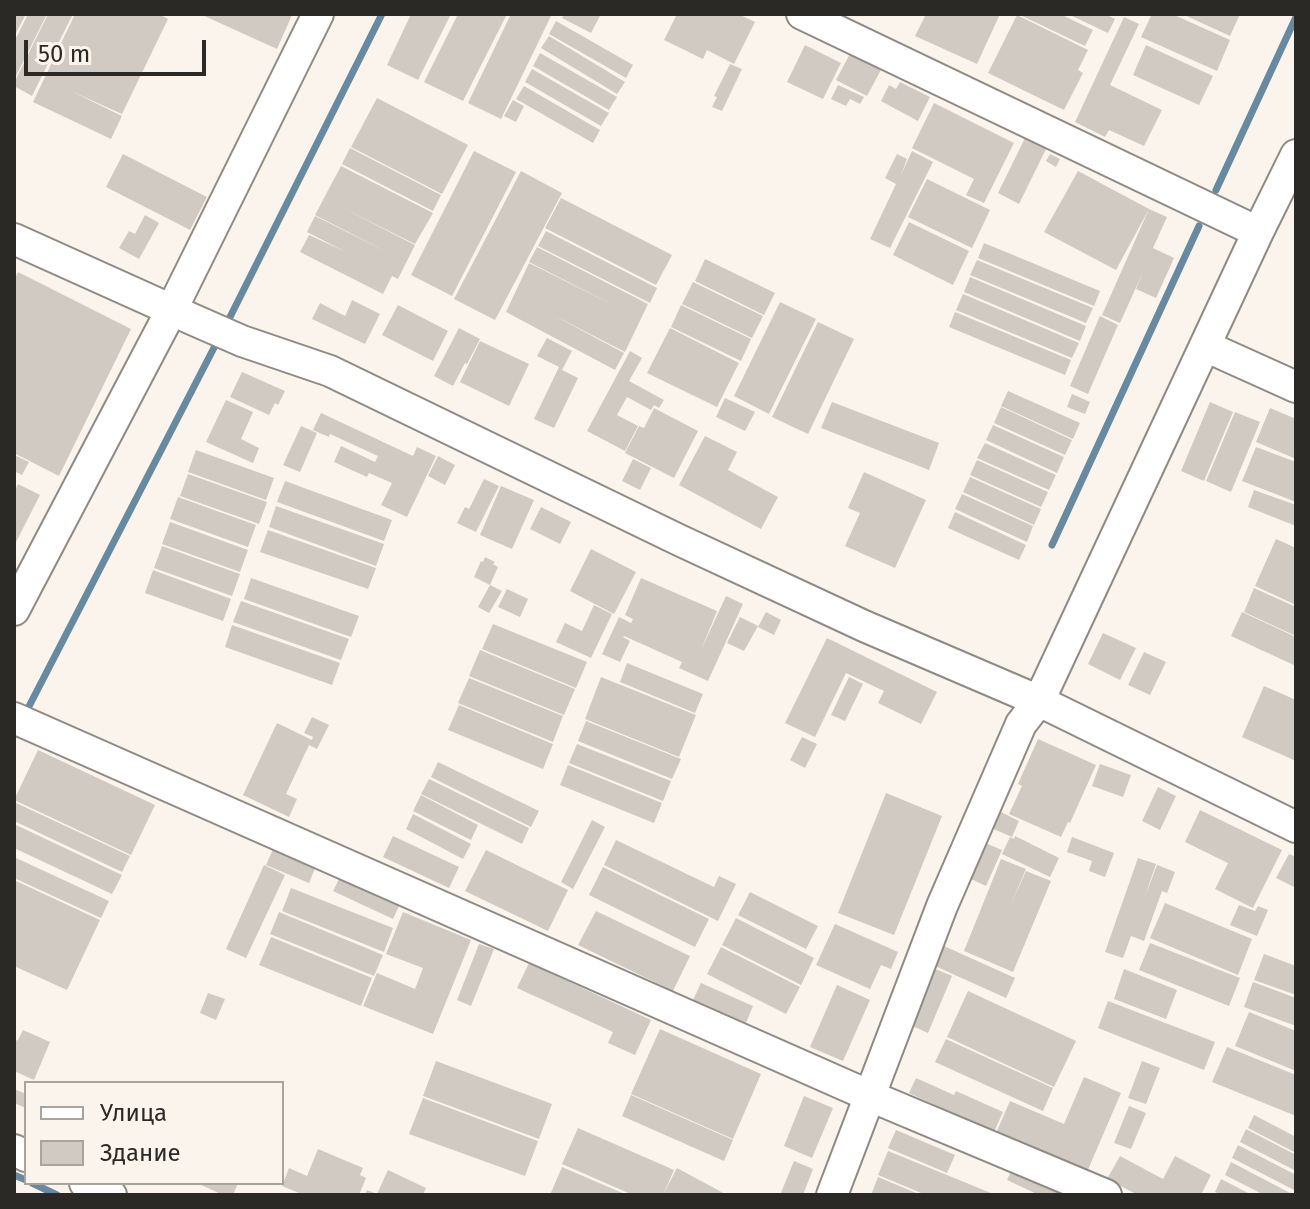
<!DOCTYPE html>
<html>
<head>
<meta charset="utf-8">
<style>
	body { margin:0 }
	#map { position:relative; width:1310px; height:1209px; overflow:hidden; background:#faf4ed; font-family:"Fira Sans",sans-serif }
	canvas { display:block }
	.frame { position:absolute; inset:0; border:16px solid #2b2926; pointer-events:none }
	.legend { position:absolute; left:24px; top:1081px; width:260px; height:104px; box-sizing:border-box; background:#faf4ed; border:2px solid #a7a39d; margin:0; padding:10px 14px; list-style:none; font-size:24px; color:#2b2926 }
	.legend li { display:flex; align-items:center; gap:16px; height:40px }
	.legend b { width:40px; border:2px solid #a7a39d }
	.scale { position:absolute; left:24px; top:40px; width:182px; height:36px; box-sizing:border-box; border:4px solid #2b2926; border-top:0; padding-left:10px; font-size:24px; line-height:28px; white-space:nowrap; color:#2b2926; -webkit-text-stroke:6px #faf4ed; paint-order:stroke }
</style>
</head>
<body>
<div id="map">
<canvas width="1310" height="1209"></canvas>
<div class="frame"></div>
<ul class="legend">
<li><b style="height:10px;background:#fff"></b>Улица</li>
<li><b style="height:22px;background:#d0cac3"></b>Здание</li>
</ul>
<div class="scale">50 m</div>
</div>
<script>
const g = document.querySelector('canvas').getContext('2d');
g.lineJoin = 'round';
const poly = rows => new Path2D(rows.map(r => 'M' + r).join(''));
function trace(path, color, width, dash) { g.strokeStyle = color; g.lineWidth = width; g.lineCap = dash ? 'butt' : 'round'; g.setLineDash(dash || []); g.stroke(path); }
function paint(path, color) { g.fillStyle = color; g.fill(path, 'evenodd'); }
trace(poly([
	[1216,190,1296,17],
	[226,325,382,14],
	[1052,545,1199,226],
	[24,716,218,340],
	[14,1175,26,1180],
	[32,1183,57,1195]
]), '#688aa0', 7);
paint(poly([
	[14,14,26,14,14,37],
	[28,14,47,14,14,80,14,42],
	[48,14,73,14,32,96,14,86,14,83],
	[75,14,159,14,168,19,122,114,71,91,122,116,111,139,33,102],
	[200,14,289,14,292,15,277,49],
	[411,14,451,14,418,80,387,65],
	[458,14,507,14,463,101,424,82],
	[511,14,552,14,501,119,468,103],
	[565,14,596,14,600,16,591,33,562,18],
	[677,14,738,14,755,22,734,64,707,50,703,59,664,40],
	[926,14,1000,14,977,64,915,36],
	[1018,14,1060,14,1093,30,1085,46],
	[1068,14,1105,14,1115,19,1108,33],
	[1152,14,1172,14,1230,40,1217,71,1141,37],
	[1182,14,1240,14,1230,36],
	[1017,15,1088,50,1078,70,1083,73,1064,110,988,73],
	[1124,17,1139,24,1110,85,1162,110,1144,146,1109,130,1105,137,1075,122],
	[556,21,633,65,626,78,549,34],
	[549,36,625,82,617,94,541,48],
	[805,45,841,63,823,99,787,82],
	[1146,45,1213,76,1199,105,1133,75],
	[851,52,882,68,867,96,836,80],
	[540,53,617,97,609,110,533,66],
	[730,64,742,69,722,111,712,107,717,97,714,96],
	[532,69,609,113,601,126,525,82],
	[900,82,930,97,918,121,881,101,889,85,896,89],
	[838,85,864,97,860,104,850,99,846,106,831,99],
	[524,86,600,130,593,143,516,99],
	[377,98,468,145,442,194,351,147],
	[513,100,524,106,516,122,504,116],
	[934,103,1014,143,984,203,966,195,974,179,912,148],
	[1025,138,1046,149,1019,204,998,193],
	[350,148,441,195,433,211,342,164],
	[474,151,516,172,452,296,411,275],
	[912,151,933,162,890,248,870,239,896,184,885,178,897,154,907,159,901,175],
	[123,154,207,197,190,230,106,187],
	[1050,154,1060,159,1056,167,1046,161],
	[341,166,433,213,415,244,339,206,415,245,398,279,392,276,383,294,300,252,309,235,344,251,307,232,315,216,391,254,315,215],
	[521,171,562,193,495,320,454,299],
	[1078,171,1149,209,1116,270,1044,232],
	[927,179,990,210,972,248,908,217],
	[561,198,672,255,656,285,545,228],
	[1149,209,1167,217,1153,248,1174,258,1156,298,1136,289,1143,272,1120,323,1102,315],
	[145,215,159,223,139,259,119,248,129,231,135,234],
	[909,222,969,251,953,285,893,255],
	[546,231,657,288,650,303,538,246],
	[984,243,1100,291,1094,306,978,258],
	[537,247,648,304,625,352,551,314,624,353,615,370,506,312,529,263,619,308,529,262],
	[705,259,775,293,764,315,695,281],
	[977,260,1093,308,1086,323,970,275],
	[18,272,131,329,59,476,14,453,14,280],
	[970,277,1086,326,1080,341,964,292],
	[693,282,763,316,752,338,682,304],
	[963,294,1079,343,1072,358,956,310],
	[352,300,380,314,365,344,312,319,320,303,345,316],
	[780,302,816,319,769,414,734,396],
	[398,305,448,331,433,361,382,335],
	[681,305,751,339,741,361,671,327],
	[955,312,1071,360,1065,375,949,327],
	[1100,316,1118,325,1088,394,1070,386],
	[818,322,854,339,808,434,772,417],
	[459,328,480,339,467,364,465,363,453,386,434,376],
	[670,328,739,363,717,407,647,373],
	[547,338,572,351,562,370,578,378,554,428,534,419,559,367,537,356],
	[480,341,529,364,509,406,460,382],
	[630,351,642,358,629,381,664,400,659,408,654,405,651,410,627,397,617,415,638,426,625,451,587,431],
	[242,372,285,391,278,405,275,403,269,415,230,397],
	[1008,391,1080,423,1073,439,1001,406],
	[1072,394,1090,402,1085,414,1067,407],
	[725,398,755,412,745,431,716,417],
	[226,400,253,412,241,439,259,448,253,463,206,442],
	[832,402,939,443,929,470,821,428],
	[1210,402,1233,412,1204,481,1181,471],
	[1001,407,1072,440,1065,455,994,423],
	[654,408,698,431,674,478,625,453,639,426,644,428],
	[1270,408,1296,419,1296,459,1256,442],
	[1235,412,1260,422,1231,492,1206,481],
	[321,413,413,456,417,447,436,456,407,517,381,505,392,483,369,473,367,477,334,462,341,446,375,462,378,456,330,434,329,437,313,430],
	[993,425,1064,457,1057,473,986,440],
	[301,426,317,433,300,472,283,465],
	[705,436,737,452,728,470,778,497,761,529,679,485],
	[985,443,1056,475,1049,490,977,458],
	[1256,447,1296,462,1296,502,1242,481],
	[196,450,274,478,266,500,188,472],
	[14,455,29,462,22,475,14,471],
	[438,456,455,465,445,485,428,476],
	[633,459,651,468,640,490,622,481],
	[977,460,1048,492,1041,507,970,475],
	[864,472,926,500,895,568,845,546,860,513,848,508],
	[188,474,267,502,259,524,180,496],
	[970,477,1041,509,1034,525,963,492],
	[484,479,499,486,476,532,457,523,465,507,469,509],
	[285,481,392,520,384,541,277,502],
	[18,484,40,495,14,546,14,492],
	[501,486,534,500,512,549,480,535],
	[1254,490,1296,505,1296,526,1248,507],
	[962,494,1033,526,1027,542,955,509],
	[178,497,256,525,248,547,170,519],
	[276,506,384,544,376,566,269,527],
	[541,507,571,522,560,544,530,529],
	[955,512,1026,545,1019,560,948,528],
	[170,522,248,550,240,572,162,544],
	[268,530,376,568,368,589,260,552],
	[1276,539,1296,548,1296,605,1255,586],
	[162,546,240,574,232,596,154,568],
	[591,549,636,572,614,614,570,591],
	[485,557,495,562,493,564,498,567,490,585,474,577,481,561,483,562],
	[153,570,231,599,223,621,145,593],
	[251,578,359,616,351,637,244,599],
	[641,578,717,611,701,650,726,596,743,604,708,681,679,668,682,662,624,636,623,637,630,641,620,662,602,654,619,617,631,623,633,619,625,615],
	[490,585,502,591,489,613,478,607],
	[1254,588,1296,607,1296,636,1244,612],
	[507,589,528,599,520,617,498,607],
	[241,601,349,639,341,660,233,622],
	[594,605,612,614,591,658,556,642,565,623,582,631],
	[766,612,781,620,774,635,758,627],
	[1242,612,1296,637,1296,666,1231,636],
	[740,617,758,626,744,651,727,643],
	[493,624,587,662,576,688,482,649],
	[232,625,340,663,332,685,225,647],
	[1103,633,1136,648,1120,680,1088,664],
	[827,638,937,692,921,724,878,703,884,691,846,673,815,737,785,723],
	[480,650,575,689,564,715,469,676],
	[1144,652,1166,662,1150,695,1128,685],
	[627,663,703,694,695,713,620,682],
	[601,677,696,715,679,757,585,719],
	[849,677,863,684,845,721,831,715],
	[469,678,563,716,553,742,458,703],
	[1264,686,1296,700,1296,761,1242,737],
	[459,705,553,744,543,769,448,730],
	[312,717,329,725,317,749,309,745,286,794,297,799,289,817,243,795,277,723,312,740,313,737,304,733],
	[586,721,681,759,672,779,578,741],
	[802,737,817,744,805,768,790,760],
	[1038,739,1096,765,1070,823,1068,822,1061,837,1009,814,1022,786,1018,784],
	[577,744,671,781,663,801,569,763],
	[38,750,155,805,131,855,14,800],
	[438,762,539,811,531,827,431,777],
	[1100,764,1131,775,1123,797,1092,786],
	[568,765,662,803,654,823,560,785],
	[429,779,529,828,522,844,421,794],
	[1158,787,1176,796,1160,830,1142,821],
	[886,793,942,816,894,935,838,913],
	[421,795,478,825,471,840,413,811],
	[14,802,130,856,122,872,14,821],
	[997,810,1019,821,1012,837,989,827],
	[1200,810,1282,850,1253,908,1215,889,1228,863,1185,842],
	[413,814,471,844,463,859,406,829],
	[592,820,605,827,573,889,561,882],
	[14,824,122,875,112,894,14,848],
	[393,836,459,867,449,888,383,857],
	[1015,836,1059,858,1050,877,1002,854,1010,837,1014,839],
	[1072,837,1114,853,1105,877,1089,871,1092,861,1067,852],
	[616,840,714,887,719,876,736,884,718,921,604,865],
	[983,842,1002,850,986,886,967,877],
	[274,847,316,866,309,883,266,865],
	[486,850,568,890,548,931,465,891],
	[1289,854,1296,857,1296,888,1276,878],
	[14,857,109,901,101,918,14,878],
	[1138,858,1156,864,1144,899,1157,865,1175,872,1167,893,1162,891,1144,941,1131,936,1123,958,1105,952],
	[1001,859,1026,869,1010,906,1026,871,1051,881,1013,972,964,951],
	[264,865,285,875,246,958,226,949],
	[603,867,709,919,695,947,589,895],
	[340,877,400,904,393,919,333,891],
	[14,880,100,920,67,990,14,966],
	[291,888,393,928,384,952,282,911],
	[750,892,818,926,806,949,738,915],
	[1165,903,1252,939,1238,975,1150,938],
	[1239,905,1255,911,1258,906,1268,910,1257,936,1230,925],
	[596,911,690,956,673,991,578,945],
	[279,912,383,955,374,976,270,934],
	[403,912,471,940,433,1034,363,1006,377,973,415,989,423,968,386,954],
	[736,918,814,958,801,985,722,945],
	[835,924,898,952,891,969,881,965,870,989,816,965],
	[271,937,372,978,361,1006,259,965],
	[1150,943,1240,978,1229,1006,1139,970],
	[479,944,494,949,471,1006,457,1000],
	[944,946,1015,978,1006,998,935,966],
	[721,947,800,987,786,1014,707,974],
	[1264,954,1296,966,1296,995,1254,980],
	[529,963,651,1020,635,1055,608,1043,613,1032,517,988],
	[933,968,952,976,928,1033,910,1025],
	[1124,969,1177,990,1166,1019,1114,999],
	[1253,982,1296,998,1296,1026,1244,1007],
	[701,983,753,1006,746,1023,693,1000],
	[837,985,870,1000,843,1061,810,1047],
	[968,991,1076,1041,1054,1087,947,1037],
	[208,993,225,999,216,1020,200,1013],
	[1108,1001,1215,1042,1204,1070,1098,1028],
	[1249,1012,1296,1031,1296,1071,1235,1046],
	[660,1029,761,1074,733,1139,631,1094],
	[23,1030,50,1042,34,1080,14,1071,14,1041,18,1040],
	[946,1039,1053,1088,1043,1111,935,1062],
	[1227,1047,1296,1075,1296,1116,1212,1082],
	[436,1061,552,1104,539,1139,423,1096],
	[1142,1061,1160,1068,1146,1104,1128,1098],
	[1084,1077,1121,1093,1087,1172,996,1133,1010,1101,1064,1124],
	[916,1078,954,1095,956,1091,1003,1112,994,1132,909,1093],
	[14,1089,26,1094,26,1108,14,1103],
	[631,1095,733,1140,724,1161,622,1116],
	[804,1096,833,1108,812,1158,784,1146],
	[423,1098,538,1141,525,1176,409,1134],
	[1129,1106,1146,1113,1131,1149,1114,1143],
	[1254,1115,1296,1137,1296,1153,1248,1128],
	[578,1128,674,1170,663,1195,633,1195,562,1164],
	[1246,1129,1296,1155,1296,1171,1240,1142],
	[896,1130,955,1155,947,1173,888,1148],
	[1238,1145,1296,1175,1296,1191,1232,1158],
	[318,1149,363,1168,360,1175,366,1178,359,1195,304,1195,282,1186,289,1168,307,1176],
	[888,1151,996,1195,926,1195,878,1175],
	[1120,1156,1163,1179,1175,1156,1211,1175,1201,1195,1138,1195,1107,1179],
	[794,1161,813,1169,803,1195,780,1195],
	[1231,1162,1294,1195,1264,1195,1225,1175],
	[562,1167,627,1195,550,1195],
	[677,1168,727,1195,663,1195],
	[1012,1169,1067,1195,1039,1195,1007,1180],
	[388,1170,426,1188,423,1195,365,1195,367,1190,377,1194],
	[878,1177,921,1195,871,1195],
	[1221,1179,1252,1195,1222,1195,1215,1192],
	[197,1183,238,1183,233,1195,223,1195]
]), '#d0cac3');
const minor = poly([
	[802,14,1258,232],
	[14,239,194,320,242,341,330,371,679,540,864,626,1039,701,1296,827],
	[1205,346,1296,387],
	[14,610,171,311,318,14],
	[14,718,870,1096,1106,1195],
	[14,1150,26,1156],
	[85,1183,111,1195],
	[832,1195,942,906,1021,724,1039,701,1258,232,1296,155]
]);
trace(minor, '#908a84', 34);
trace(minor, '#fff', 30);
</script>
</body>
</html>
